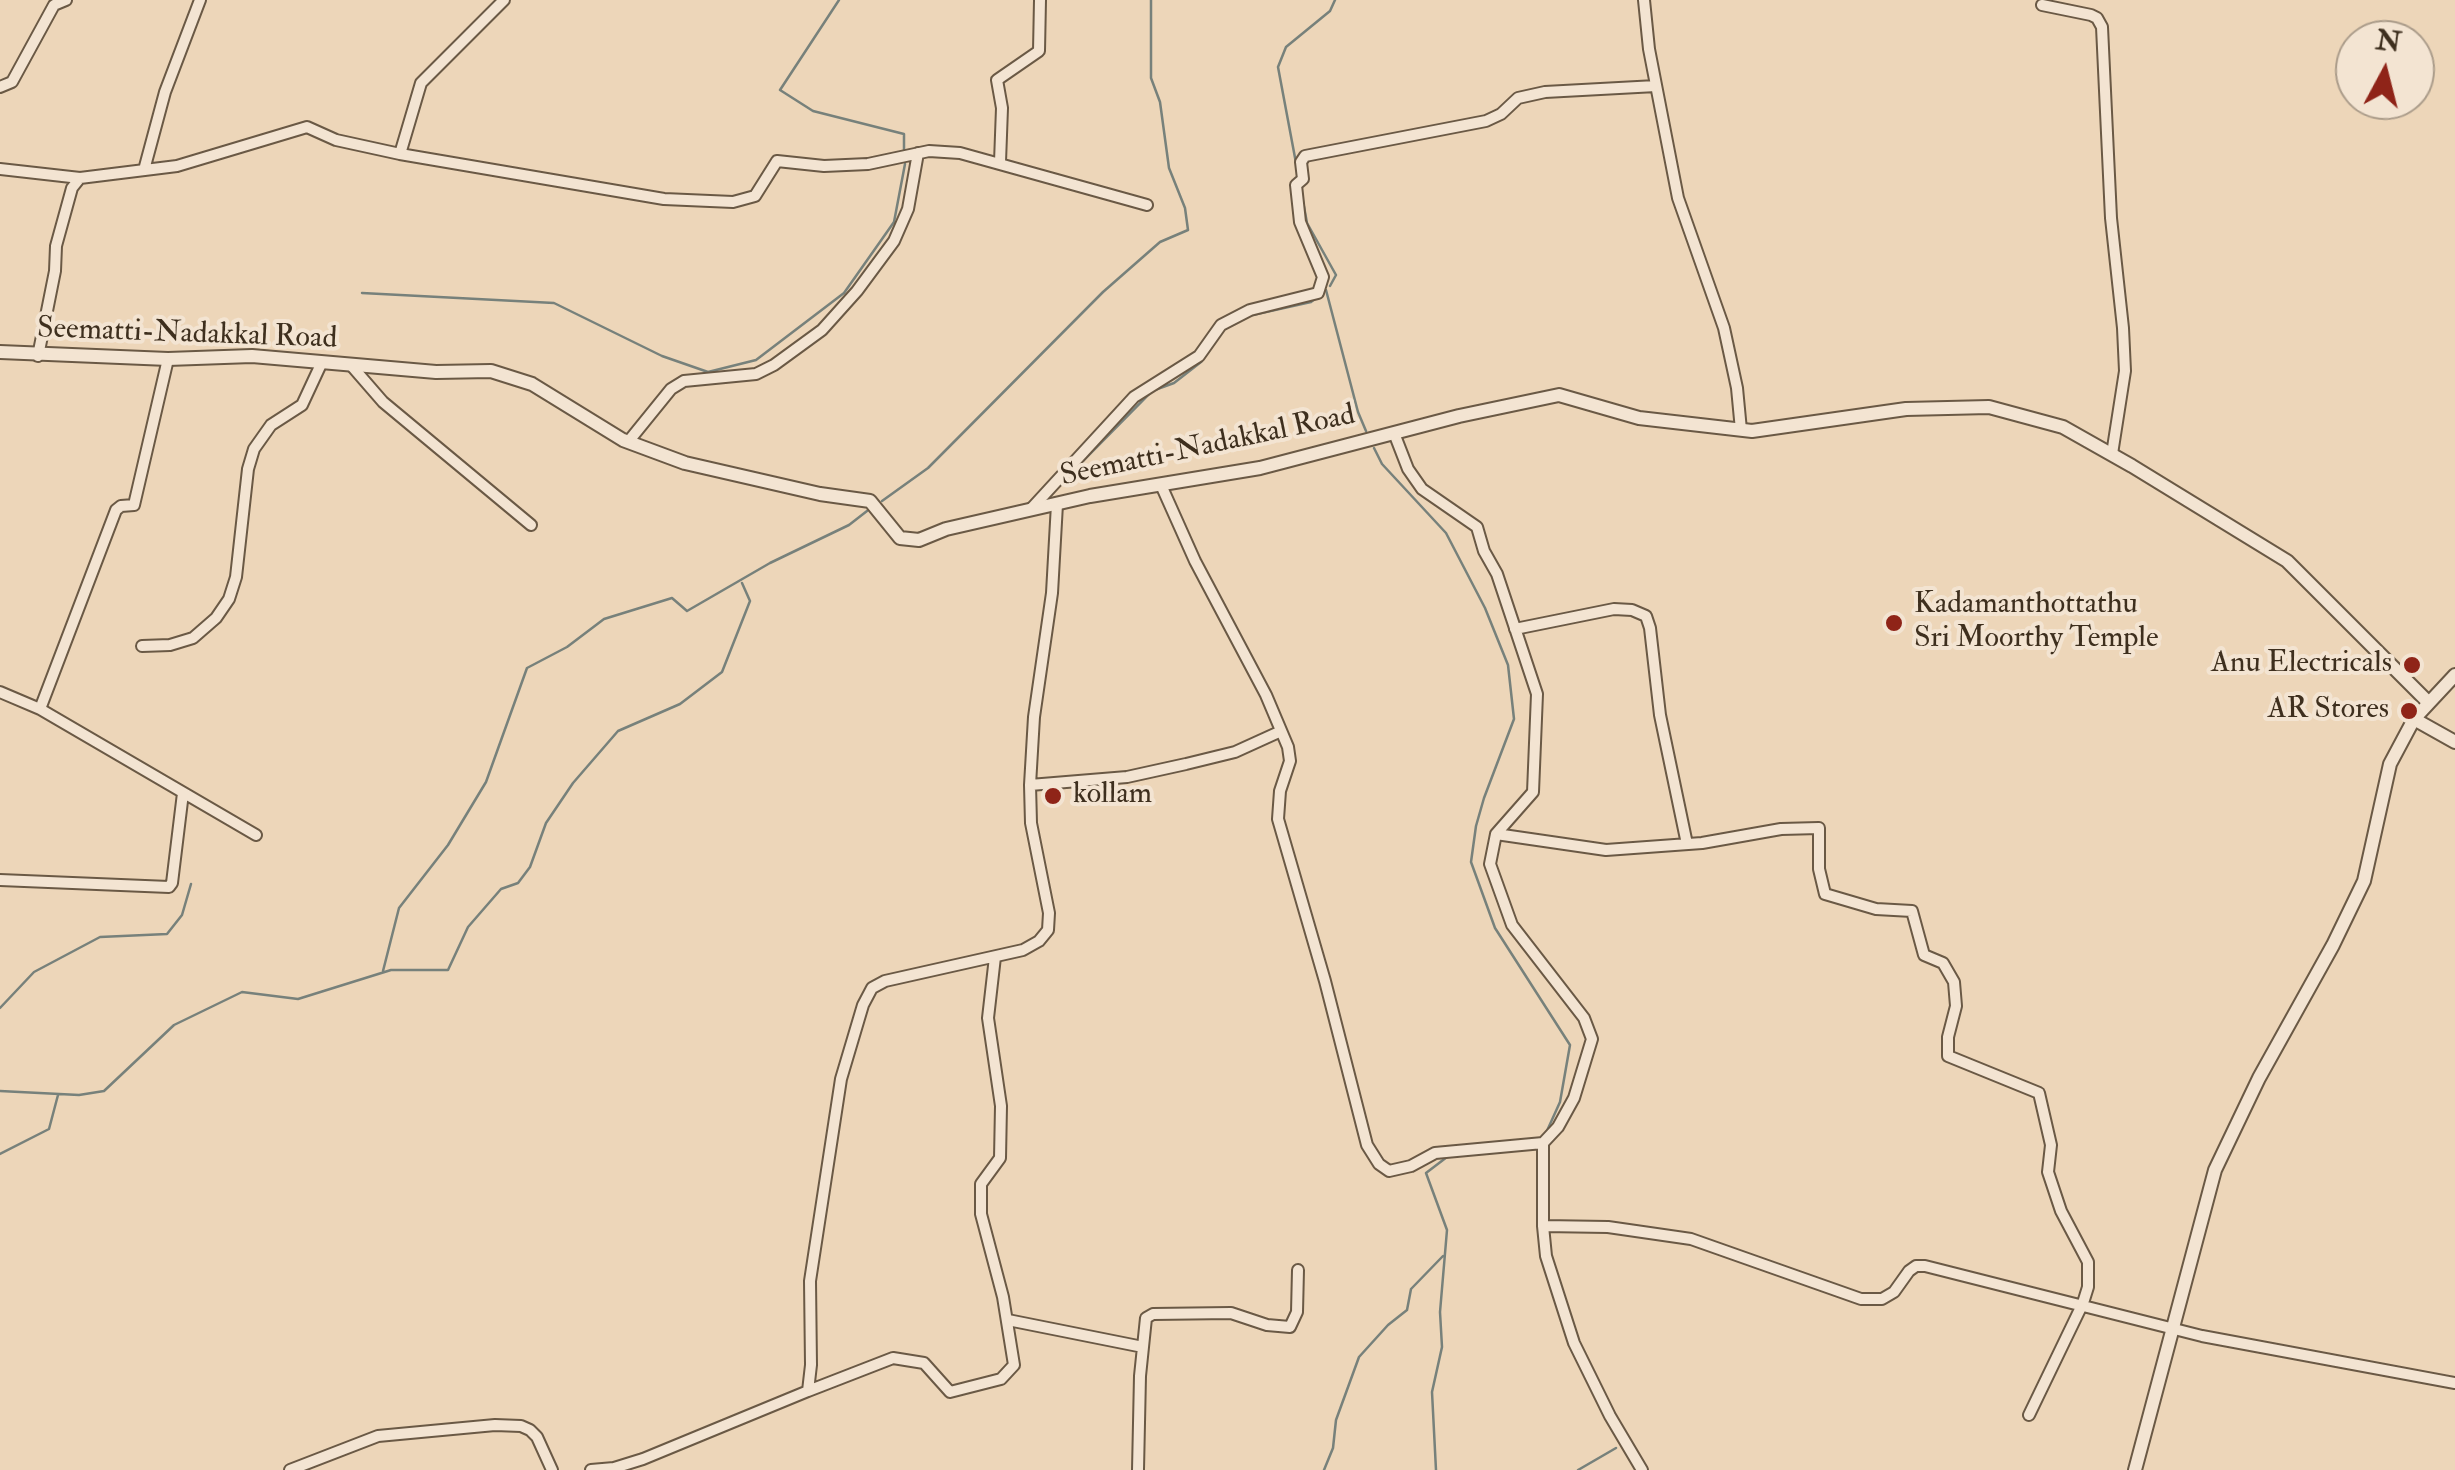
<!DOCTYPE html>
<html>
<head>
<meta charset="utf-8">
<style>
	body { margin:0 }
	#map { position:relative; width:2455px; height:1470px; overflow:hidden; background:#edd6b9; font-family:"IM FELL Double Pica",serif }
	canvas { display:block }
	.north { position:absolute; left:2335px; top:20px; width:100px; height:100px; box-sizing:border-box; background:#f3e4d2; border:2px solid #ab9c8a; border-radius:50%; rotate:7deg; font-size:28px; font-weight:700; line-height:40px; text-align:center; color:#3e2f1e }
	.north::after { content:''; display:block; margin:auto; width:35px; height:45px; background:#8f2418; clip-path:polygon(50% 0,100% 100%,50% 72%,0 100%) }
</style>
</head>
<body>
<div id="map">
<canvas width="2455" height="1470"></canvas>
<div class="north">N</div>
</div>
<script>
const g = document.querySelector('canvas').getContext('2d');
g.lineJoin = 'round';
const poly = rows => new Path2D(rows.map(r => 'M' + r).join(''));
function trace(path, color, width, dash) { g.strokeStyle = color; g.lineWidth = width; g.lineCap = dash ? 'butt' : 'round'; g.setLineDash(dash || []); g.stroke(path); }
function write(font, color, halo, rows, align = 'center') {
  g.font = font + ' "IM FELL Double Pica",serif'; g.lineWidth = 8; g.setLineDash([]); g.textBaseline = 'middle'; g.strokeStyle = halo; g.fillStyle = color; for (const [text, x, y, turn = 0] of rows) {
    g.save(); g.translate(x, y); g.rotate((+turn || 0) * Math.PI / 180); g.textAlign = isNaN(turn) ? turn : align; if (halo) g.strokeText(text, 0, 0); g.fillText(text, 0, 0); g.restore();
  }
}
trace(poly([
	[839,0,780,90,813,111,904,134,904,150],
	[1296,163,1278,67,1286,47,1330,11,1335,0],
	[1302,196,1307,223,1336,275,1330,286],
	[1326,290,1358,412,1366,431],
	[362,293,554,303,662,356,708,372,756,360,844,293,894,222,905,164],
	[1248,316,1311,302,1317,297],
	[1374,448,1382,464,1446,533,1485,608,1508,665,1514,719,1484,798,1476,826,1471,862,1495,928,1570,1045,1560,1102,1546,1133],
	[1071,473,1152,391,1174,383,1201,362,1207,353],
	[882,501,928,468,1103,292,1160,242,1188,230,1185,208,1169,168,1160,102,1151,78,1151,0],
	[383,971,399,908,448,845,486,782,527,668,567,647,604,619,672,598,687,611,770,563,849,525,867,511],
	[0,1008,34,972,100,937,167,934,182,915,191,884],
	[0,1091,79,1095,104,1091,174,1025,242,992,298,999,391,970,448,970,468,927,501,889,518,883,530,867,546,823,573,783,618,731,680,704,722,672,750,601,742,583],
	[0,1154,49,1129,58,1095],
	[1324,1470,1333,1448,1336,1420,1359,1357,1388,1325,1407,1310,1411,1289,1443,1256],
	[1436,1470,1432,1392,1442,1347,1440,1312,1447,1230,1426,1173,1447,1157],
	[1578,1470,1616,1448]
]), '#77817b', 2.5);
const minor = poly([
	[1644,0,1649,49,1678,198,1724,328,1737,388,1741,430],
	[2042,5,2091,15,2097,18,2102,27,2111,218,2123,328,2125,371,2112,454],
	[0,87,12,82,54,5,66,0],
	[400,154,664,199,733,202,755,196,777,161,824,166,868,164,929,151,960,153,1147,205],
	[1000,162,1002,108,997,80,1039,51,1040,0],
	[0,169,80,178],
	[144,170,165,92,200,0],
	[38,356,55,271,56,246,72,188,80,178,177,166,307,127,336,140,400,154,421,83,504,0],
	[350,364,383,402,531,525],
	[1394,433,1408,469,1422,489,1477,527,1484,551,1497,574,1537,694,1533,792,1496,834,1490,864,1512,925,1584,1018,1592,1039,1574,1098,1558,1127,1543,1143,1543,1226,1546,1256,1574,1343,1610,1416,1642,1470],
	[628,442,671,389,684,381,756,374,774,365,822,330,857,291,894,241,908,209,918,153],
	[1161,485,1195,561,1266,695,1288,747,1290,761,1280,791,1278,819,1325,981,1367,1145,1379,1164,1389,1171,1411,1166,1435,1153,1543,1143],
	[1031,509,1134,397,1199,356,1221,325,1250,310,1318,293,1323,277,1300,222,1296,185,1303,179,1301,162,1305,156,1486,121,1501,114,1518,98,1545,92,1656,86],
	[1515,629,1614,609,1632,610,1646,616,1650,628,1660,715,1687,844],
	[142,646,170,645,193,638,216,618,229,599,236,577,248,469,254,449,271,425,302,405,322,362],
	[0,692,40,709,116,510,121,506,134,505,168,359],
	[40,709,256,835],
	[1030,785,1127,777,1186,764,1235,752,1279,732],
	[1496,834,1606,850,1702,843,1781,829,1819,828,1819,869,1825,894,1876,909,1912,911,1924,955,1943,963,1954,982,1956,1006,1948,1037,1948,1056,2039,1093,2051,1145,2048,1172,2061,1211,2088,1262,2088,1287,2083,1303,2029,1415],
	[0,880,169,887,172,883,183,793],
	[1543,1226,1608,1227,1691,1239,1861,1299,1882,1299,1894,1292,1909,1271,1916,1266,1925,1266,2202,1336,2455,1383],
	[1008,1320,1143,1347],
	[808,1391,893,1358,924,1363,950,1392,1001,1379,1014,1365,1003,1297,981,1214,981,1184,1000,1158,1001,1106,988,1018,995,957],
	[290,1470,378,1436,495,1425,521,1426,530,1430,537,1437,552,1470],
	[591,1470,614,1468,643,1459,808,1391,811,1365,810,1281,841,1079,863,1005,872,988,885,981,1023,950,1039,941,1048,930,1049,913,1031,823,1030,785,1034,717,1052,593,1057,504],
	[1138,1470,1140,1376,1146,1318,1153,1314,1231,1313,1267,1325,1290,1327,1297,1312,1298,1270]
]);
const tertiary = poly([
	[0,352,168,359,252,356,436,372,491,371,532,384,623,440,685,463,820,494,870,501,900,538,919,540,946,529,1090,496,1260,468,1459,416,1559,395,1639,418,1752,431,1906,409,1989,407,2063,427,2132,466,2287,561,2428,702],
	[2414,719,2455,742],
	[2135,1470,2215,1170,2259,1078,2333,945,2364,881,2390,764,2414,719,2455,675]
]);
trace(minor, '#6a5945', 14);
trace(tertiary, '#6a5945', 16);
trace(minor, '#f3e4d2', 10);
trace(tertiary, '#f3e4d2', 12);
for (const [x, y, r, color] of [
	[1894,623,10,"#8f2418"],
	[2412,665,10,"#8f2418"],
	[2409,711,10,"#8f2418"],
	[1053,796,10,"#8f2418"]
]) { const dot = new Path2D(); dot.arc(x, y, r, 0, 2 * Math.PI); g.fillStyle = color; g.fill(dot); trace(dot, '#f3e4d2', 4); }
write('30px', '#3e2f1e', '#f3e4d2', [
	["Seematti-Nadakkal Road",187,335,2],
	["Seematti-Nadakkal Road",1208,447,-12]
]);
write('30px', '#3e2f1e', '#f3e4d2', [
	["Kadamanthottathu",1914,606],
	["Sri Moorthy Temple",1914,640],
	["Anu Electricals",2392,665,"right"],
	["AR Stores",2389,711,"right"],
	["kollam",1073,796]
], 'left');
</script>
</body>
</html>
